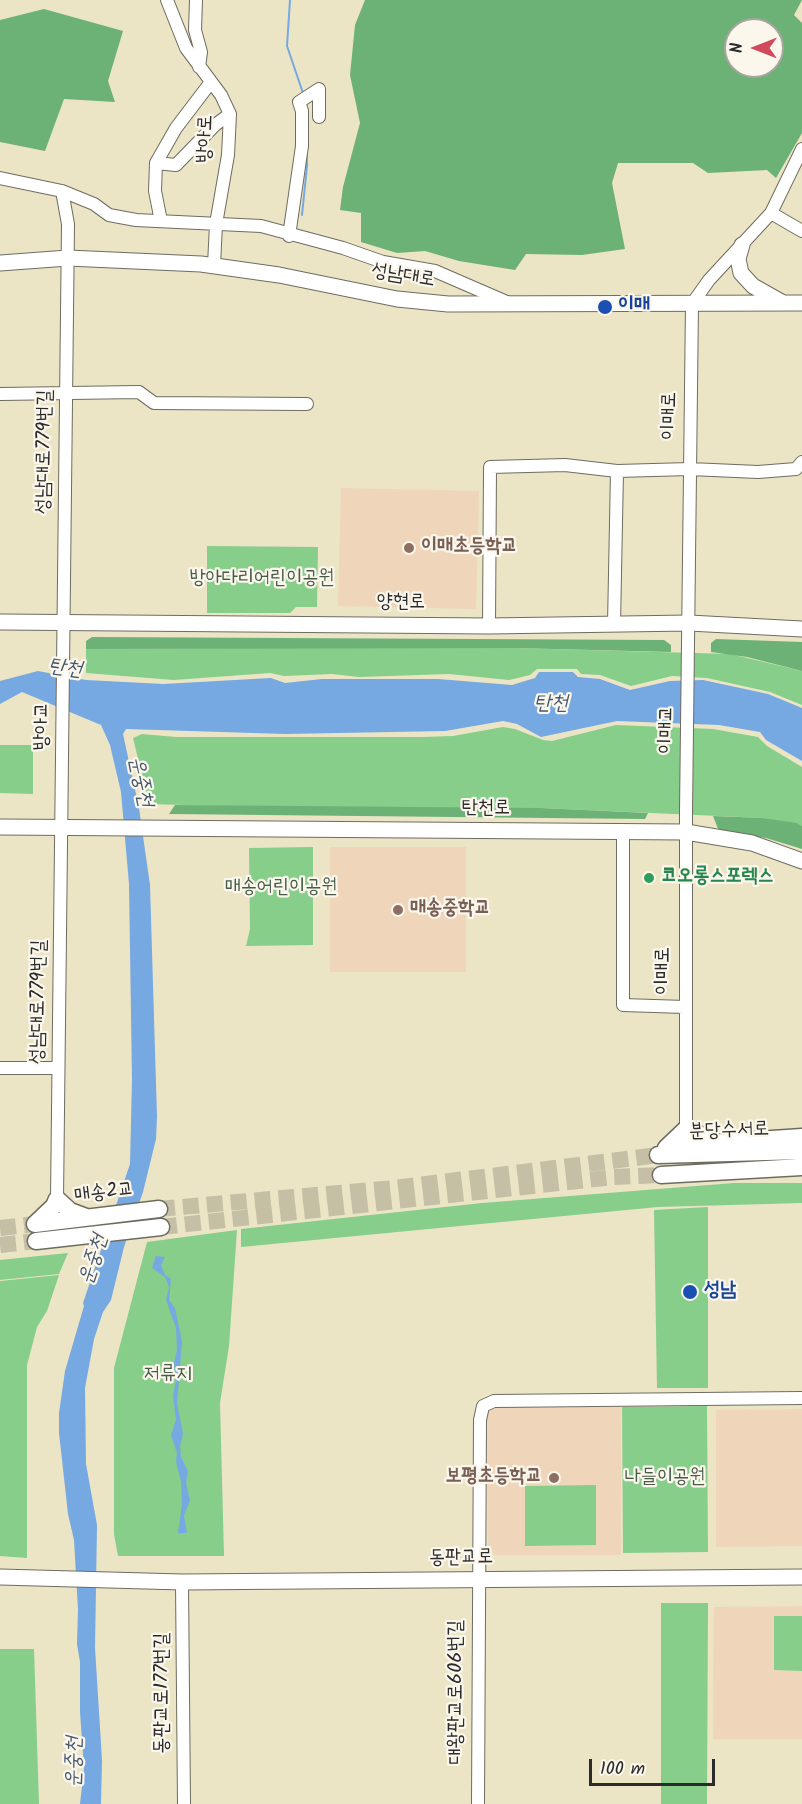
<!DOCTYPE html>
<html>
<head>
<meta charset="utf-8">
<style>
	body { margin:0 }
	#map { position:relative; width:802px; height:1804px; overflow:hidden; background:#ebe4c5; font-family:Kalam,sans-serif }
	canvas { display:block }
	.north { position:absolute; left:724px; top:18px; width:60px; height:60px; box-sizing:border-box; background:#fbf7ec; border:2px solid #a8a59f; border-radius:50%; rotate:270deg; font-size:16px; font-weight:700; line-height:24px; text-align:center; color:#2b2b2b }
	.north::after { content:''; display:block; margin:auto; width:21px; height:27px; background:#d1495b; clip-path:polygon(50% 0,100% 100%,50% 72%,0 100%) }
	.scale { position:absolute; left:589px; top:1759px; width:126px; height:27px; box-sizing:border-box; border:3px solid #2b2b2b; border-top:0; padding-left:8px; font-size:18px; line-height:21px; white-space:nowrap; color:#2b2b2b; -webkit-text-stroke:4px #fbf7ec; paint-order:stroke }
</style>
</head>
<body>
<div id="map">
<canvas width="802" height="1804"></canvas>
<div class="north">N</div>
<div class="scale">100 m</div>
</div>
<script>
const g = document.querySelector('canvas').getContext('2d');
g.lineJoin = 'round';
function paint(path, color) { g.fillStyle = color; g.fill(path, 'evenodd'); }
const poly = rows => new Path2D(rows.map(r => 'M' + r).join(''));
function trace(path, color, width, dash) { g.strokeStyle = color; g.lineWidth = width; g.lineCap = dash ? 'butt' : 'round'; g.setLineDash(dash || []); g.stroke(path); }
function write(font, color, halo, rows, align = 'center') {
  g.font = font + ' Kalam,"Poor Story",sans-serif'; g.lineWidth = 4.5; g.setLineDash([]); g.textBaseline = 'middle'; g.strokeStyle = halo; g.fillStyle = color; for (const [text, x, y, turn = 0] of rows) {
    g.save(); g.translate(x, y); g.rotate((+turn || 0) * Math.PI / 180); g.textAlign = isNaN(turn) ? turn : align; if (halo) g.strokeText(text, 0, 0); g.fillText(text, 0, 0); g.restore();
  }
}
paint(poly([
	[341,488,479,491,476,609,338,606],
	[330,847,466,847,466,972,330,972],
	[621,1403,621,1555,495,1555,488,1547,487,1408,491,1405],
	[802,1409,802,1546,716,1547,716,1410],
	[802,1606,802,1739,713,1739,714,1607]
]), '#efd6bb');
paint(poly([
	[207,546,318,547,317,607,296,607,290,613,207,613],
	[245,648,515,648,730,654,802,671,802,705,770,692,707,678,672,676,631,686,600,675,581,674,577,669,537,669,530,675,509,680,449,674,359,677,332,674,284,676,270,673,174,680,86,673,86,649],
	[616,725,713,729,758,737,767,746,802,767,802,826,763,818,541,808,296,808,149,804,133,738,142,734,176,737,423,737,453,736,503,727,515,729,543,740,552,741],
	[0,745,33,745,33,794,0,793],
	[313,847,313,945,246,946,250,929,249,848],
	[734,1183,802,1183,802,1203,658,1207,241,1247,241,1229,482,1203],
	[708,1207,708,1388,657,1388,654,1210],
	[237,1230,229,1346,220,1403,224,1556,118,1556,114,1534,114,1368,147,1242],
	[68,1253,59,1274,0,1280,0,1260],
	[59,1275,47,1311,37,1327,27,1365,27,1558,0,1556,0,1281],
	[707,1406,708,1552,623,1553,622,1407],
	[596,1485,596,1545,525,1546,525,1486],
	[661,1603,708,1603,707,1804,661,1804],
	[774,1616,802,1616,802,1671,774,1670],
	[0,1649,34,1649,39,1804,0,1804]
]), '#86ce8a');
paint(poly([
	[365,0,802,0,794,15,802,23,802,133,776,178,767,170,708,173,693,163,618,163,612,183,625,249,582,255,526,254,515,270,459,261,425,251,397,253,361,242,361,213,340,210,343,187,360,123,350,75,355,25],
	[736,30,772,30,772,66,736,66],
	[44,9,123,31,108,81,115,102,64,99,45,151,0,142,0,20],
	[92,637,664,640,671,645,671,652,515,648,86,649,86,641],
	[716,639,802,642,802,671,747,657,711,652,711,643],
	[175,805,541,808,648,813,645,819,169,814],
	[713,816,763,818,796,823,802,826,802,849,766,838,719,831]
]), '#6cb176');
paint(poly([
	[38,671,86,680,163,684,271,678,285,683,322,679,438,679,512,685,535,678,539,672,573,672,578,677,600,679,630,690,670,681,703,680,768,694,802,708,802,761,766,740,760,732,719,725,617,721,541,737,517,724,503,721,445,731,285,734,126,729,123,734,139,808,150,885,157,1117,156,1139,143,1192,124,1247,111,1300,103,1312,94,1339,85,1388,86,1464,97,1525,95,1648,102,1760,101,1804,80,1804,84,1768,80,1712,80,1662,77,1644,78,1609,74,1540,68,1514,59,1433,59,1413,65,1371,84,1306,83,1303,130,1164,132,1080,129,884,121,792,110,745,101,725,22,692,0,704,0,681],
	[156,1256,165,1257,161,1265,165,1275,171,1279,169,1300,175,1308,182,1342,177,1403,183,1434,180,1446,181,1457,188,1471,186,1483,190,1500,184,1516,187,1533,178,1533,182,1504,181,1481,176,1462,177,1453,171,1435,176,1420,173,1395,176,1381,174,1363,177,1350,176,1328,166,1300,169,1287,165,1277,152,1268]
]), '#76a8e1');
trace(poly([
	[290,0,287,46,303,93],
	[302,215,307,166,306,104]
]), '#76a8e1', 2);
trace(poly([
	[159,1209,394,1188,658,1155],
	[161,1227,614,1177,661,1175],
	[0,1228,35,1224],
	[0,1245,36,1241]
]), '#c5bfa6', 16, [16, 8]);
const minor = poly([
	[167,0,186,48,221,95,230,114,228,155,216,224,214,265],
	[196,0,195,30,201,52,199,67],
	[156,163,176,165,215,125,230,114],
	[0,178,62,191,94,204,109,215,136,220,261,226,343,248,383,262,435,271,509,303],
	[771,213,802,231],
	[161,221,155,191,156,163,176,128,211,82],
	[289,236,302,146,302,111,299,102,319,89,319,117],
	[0,394,139,392,154,403,307,404],
	[614,625,617,471],
	[489,626,490,467,565,465,617,471,690,469,758,472,796,469,802,462],
	[623,832,623,1005,685,1007],
	[0,1068,58,1068],
	[686,1129,686,812,692,304,709,280,771,213,802,149],
	[57,1199,68,224,62,191],
	[182,1582,184,1804],
	[478,1804,480,1420,483,1406,494,1401,802,1398]
]);
const major = poly([
	[742,245,738,259,741,273,753,286,783,303],
	[0,263,68,258,201,264,279,275,397,299,448,304,802,303],
	[0,622,489,626,689,623,802,629],
	[0,827,686,832,752,843,802,861],
	[0,1577,182,1582,802,1577]
]);
const highway = poly([
	[682,1145,802,1137],
	[666,1148,686,1129,713,1140],
	[658,1155,802,1151],
	[661,1175,802,1167],
	[35,1224,159,1209],
	[35,1224,54,1206,57,1199,70,1211,86,1217],
	[36,1241,161,1227]
]);
trace(minor, '#6e6c61', 14);
trace(major, '#6e6c61', 17);
trace(highway, '#6e6c61', 19);
trace(minor, '#fff', 12);
trace(major, '#fff', 15);
trace(highway, '#fff', 16);
for (const [x, y, r, color] of [
	[605,307,8,"#1a4fb4"],
	[409,548,6,"#8d6e63"],
	[649,878,6,"#2e9e5b"],
	[398,910,6,"#8d6e63"],
	[690,1292,8,"#1a4fb4"],
	[554,1478,6,"#8d6e63"]
]) { const dot = new Path2D(); dot.arc(x, y, r, 0, 2 * Math.PI); g.fillStyle = color; g.fill(dot); trace(dot, '#fbf7ec', 2); }
write('20px', '#2b2b2b', '#fbf7ec', [
	["방아로",207,139,-88],
	["성남대로",403,277,9],
	["이매로",671,416,-89],
	["성남대로779번길",46,452,-89],
	["양현로",401,604],
	["방아교",44,726,-90],
	["이매교",668,730,-89],
	["탄천로",486,810],
	["이매로",665,971,-90],
	["성남대로779번길",40,1002,-89],
	["분당수서로",729,1132,-2],
	["매송2교",104,1194,-7],
	["동판교로",461,1559,-1],
	["대왕판교로606번길",458,1692,-90],
	["동판교로177번길",164,1693,-90]
]);
write('bold 20px', '#164399', '#fbf7ec', [
	["이매",618,307],
	["성남",704,1292]
], 'left');
write('bold 20px', '#785e54', '#fbf7ec', [
	["이매초등학교",421,548],
	["매송중학교",410,910],
	["보평초등학교",542,1478,"right"]
], 'left');
write('20px', '#465c48', '#fbf7ec', [
	["방아다리어린이공원",262,580],
	["매송어린이공원",281,889],
	["저류지",168,1376],
	["나들이공원",665,1479]
]);
write('bold 20px', '#27864d', '#fbf7ec', [
	["코오롱스포렉스",661,878]
], 'left');
write('italic 21px', '#45576b', '#fbf7ec', [
	["탄천",65,670,7],
	["탄천",551,705],
	["운중천",139,782,78],
	["운중천",95,1260,-72],
	["운중천",76,1762,-89]
]);
</script>
</body>
</html>
